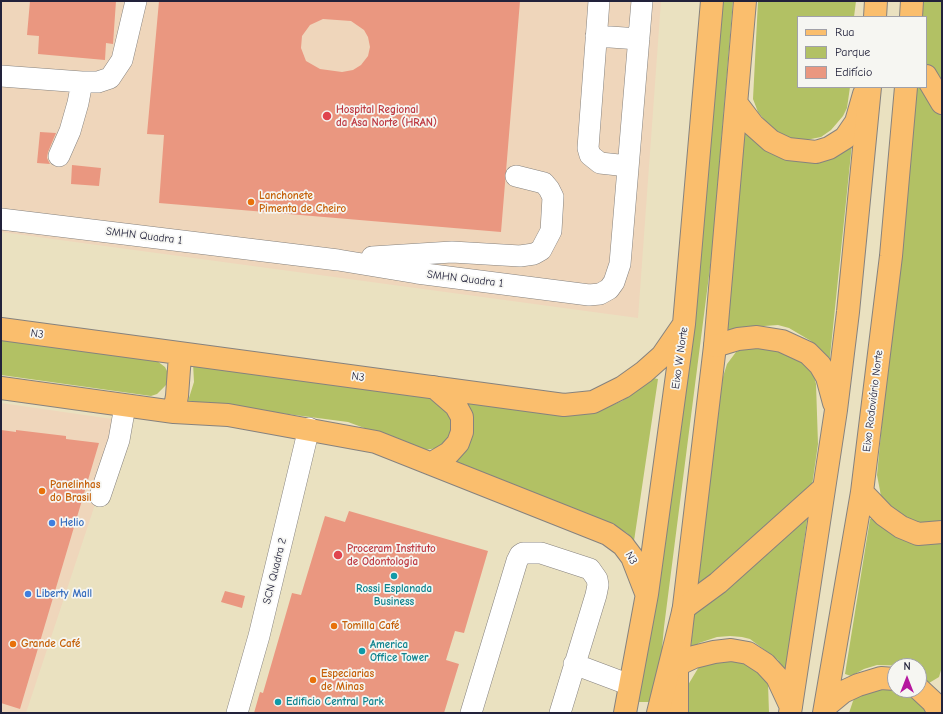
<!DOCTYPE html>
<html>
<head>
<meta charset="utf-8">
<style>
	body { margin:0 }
	#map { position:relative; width:943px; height:714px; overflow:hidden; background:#eae1c0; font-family:"Comic Neue",sans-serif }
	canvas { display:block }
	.frame { position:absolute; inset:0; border:2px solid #22223b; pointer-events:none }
	.legend { position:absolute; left:797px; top:16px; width:130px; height:72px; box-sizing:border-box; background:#f6f6f2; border:1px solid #a1a1a9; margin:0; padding:5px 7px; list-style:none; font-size:12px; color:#22223b }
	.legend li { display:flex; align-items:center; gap:8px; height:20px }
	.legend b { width:20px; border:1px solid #a1a1a9 }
	.north { position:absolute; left:887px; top:658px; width:40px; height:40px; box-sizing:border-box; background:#f6f6f2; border:1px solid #a1a1a9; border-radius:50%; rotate:0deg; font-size:11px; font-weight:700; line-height:16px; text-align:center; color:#22223b }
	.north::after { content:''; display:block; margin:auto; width:14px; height:18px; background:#b5179e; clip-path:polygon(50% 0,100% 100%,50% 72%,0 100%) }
</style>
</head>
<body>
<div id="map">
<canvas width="943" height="714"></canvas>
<div class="frame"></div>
<ul class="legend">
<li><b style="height:5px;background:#fabe6d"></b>Rua</li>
<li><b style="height:11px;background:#b2c164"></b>Parque</li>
<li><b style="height:11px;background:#ea9780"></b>Edifício</li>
</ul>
<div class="north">N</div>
</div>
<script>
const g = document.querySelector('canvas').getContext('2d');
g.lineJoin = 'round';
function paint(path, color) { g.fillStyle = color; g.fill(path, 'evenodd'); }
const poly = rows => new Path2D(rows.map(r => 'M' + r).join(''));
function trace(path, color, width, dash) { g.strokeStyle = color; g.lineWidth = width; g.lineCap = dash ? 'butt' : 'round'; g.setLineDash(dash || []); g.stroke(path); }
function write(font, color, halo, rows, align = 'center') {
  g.font = font + ' "Comic Neue",sans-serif'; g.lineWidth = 3.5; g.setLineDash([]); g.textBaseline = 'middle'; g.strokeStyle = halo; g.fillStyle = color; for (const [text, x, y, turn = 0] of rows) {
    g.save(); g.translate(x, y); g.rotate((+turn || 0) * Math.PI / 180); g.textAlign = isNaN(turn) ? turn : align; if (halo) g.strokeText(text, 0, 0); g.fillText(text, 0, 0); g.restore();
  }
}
paint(poly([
	[1,1,661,1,638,318,1,232],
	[1,403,112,419,114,447,26,713,1,713]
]), '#efd6bb');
paint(poly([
	[720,1,733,1,712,252,664,627,657,702,638,702,666,504],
	[758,1,856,1,854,17,798,17,798,87,850,87,847,108,843,116,831,130,821,137,801,141,789,139,772,129,758,112,753,99],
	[922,1,942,1,942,522,923,526,902,516,889,507,881,496,877,475,914,87,926,87,926,17,920,17],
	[742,120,777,154,853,134,829,366,811,341,789,328,778,325,764,326,743,331,720,343],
	[1,338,153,358,165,367,168,373,166,385,157,394,151,396,1,375],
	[747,347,790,348,813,372,816,384,818,444,785,674,778,660,750,639,742,637,730,636,717,637,699,643,694,647,691,646,711,444,722,380,727,364,736,352],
	[193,363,434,395,449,405,454,434,438,448,424,450,348,422,188,401,194,382],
	[653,378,658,379,634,541,627,533,606,521,446,459,462,400,605,408,622,401],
	[876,517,942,540,942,667,939,677,929,683,919,676,919,666,877,665,864,669,851,676,845,674,870,519],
	[744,656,768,683,769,713,687,713,688,685,700,665],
	[895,684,895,690,909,690,923,705,926,713,849,713,853,701,857,694]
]), '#b2c164');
paint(poly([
	[30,1,116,1,113,44,106,43,105,60,38,54,39,36,27,35],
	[159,1,520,1,501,232,159,203,164,135,147,134],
	[323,19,351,21,364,30,368,37,370,47,368,56,361,65,353,70,342,72,320,69,306,61,301,48,302,36,310,25],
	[40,132,56,133,48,152,47,158,50,164,37,163],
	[72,165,101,168,99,186,71,184],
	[1,430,16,432,16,430,66,436,66,439,99,443,20,709,1,703],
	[349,511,488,551,464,633,455,631,446,660,459,664,444,713,254,713,260,692,263,693,292,593,301,595,325,516,345,522],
	[225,591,245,596,242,608,221,602]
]), '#ea9780');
const minor = poly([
	[599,1,588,148,590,155,600,163,628,166],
	[596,36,639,39],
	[1,76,82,82,98,82,110,78,122,60,136,1],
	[59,156,70,131,78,103,82,82],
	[1,219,338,260,417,273,589,295,600,294,609,289,614,282,620,264,642,1],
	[372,257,452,252,520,256,534,254,541,250,551,231,553,197,549,189,544,183,516,176],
	[100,496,119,440,125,406],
	[574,664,630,685],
	[237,713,259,636,309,428],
	[471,713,517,561,520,555,523,553,541,553,590,569,597,579,598,585,596,595,560,713]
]);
const major = poly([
	[737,104,753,125,771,141,788,149,816,152,829,148,845,138,856,122,864,94],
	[1,329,564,405,593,402,623,387,644,372,662,356,684,324],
	[1,388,174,412,228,415,376,442,608,534,623,545,632,557,646,593],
	[174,412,177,396,180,355],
	[432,463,449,453,458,443,462,432,462,417,456,406,434,387],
	[625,713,647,594,684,324,712,1],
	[677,713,677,665,715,346,745,1]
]);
const highway = poly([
	[875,17,876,1],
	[911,17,912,1],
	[926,76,942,103],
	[715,346,738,339,757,337,782,341,808,353,820,365,827,377,834,403],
	[862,492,884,515,901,527,918,534,942,532],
	[677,665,694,657,714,652,731,650,748,653,765,664,777,677,791,707],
	[919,689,933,702,939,713],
	[826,706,843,692,858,685,881,678,895,679],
	[658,713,684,608,718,583,824,488],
	[790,713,836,410,848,312,870,87],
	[824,713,862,492,891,256,906,87]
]);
trace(minor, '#86827e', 22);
trace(major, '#86827e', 24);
trace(highway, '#86827e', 24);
trace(minor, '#fff', 21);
trace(major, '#fabe6d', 22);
trace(highway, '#fabe6d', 22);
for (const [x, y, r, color] of [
	[327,116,5,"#e0444e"],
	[251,202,4,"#e8710a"],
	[42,491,4,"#e8710a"],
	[52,523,4,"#3f7fe0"],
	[338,555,5,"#e0444e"],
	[394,576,4,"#0f9aa8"],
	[28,594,4,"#3f7fe0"],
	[334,626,4,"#e8710a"],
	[13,644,4,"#e8710a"],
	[362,651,4,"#0f9aa8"],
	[313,680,4,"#e8710a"],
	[278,702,4,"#0f9aa8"]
]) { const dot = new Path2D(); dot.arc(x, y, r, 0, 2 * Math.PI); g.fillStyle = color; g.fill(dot); trace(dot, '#f6f6f2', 1.5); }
write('bold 11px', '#be3a42', '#f6f6f2', [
	["Hospital Regional",336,110],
	["da Asa Norte (HRAN)",336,123],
	["Proceram Instituto",347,549],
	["de Odontologia",347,562]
], 'left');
write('bold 11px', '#c56008', '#f6f6f2', [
	["Lanchonete",259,196],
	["Pimenta de Cheiro",259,209],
	["Panelinhas",50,485],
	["do Brasil",50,498],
	["Tomilla Café",342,626],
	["Grande Café",21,644],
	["Especiarias",321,674],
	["de Minas",321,687]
], 'left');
write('11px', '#22223b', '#f6f6f2', [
	["SMHN Quadra 1",144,236,7],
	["SMHN Quadra 1",465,279,7],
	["N3",37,334,8],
	["Eixo W Norte",680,358,-82],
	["N3",358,377,7],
	["Eixo Rodoviário Norte",873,401,-83],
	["N3",631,558,61],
	["SCN Quadra 2",275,571,-76]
]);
write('bold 11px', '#366cbe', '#f6f6f2', [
	["Helio",60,523],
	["Liberty Mall",36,594]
], 'left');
write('bold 11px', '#0d838f', '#f6f6f2', [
	["Rossi Esplanada",394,589,"center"],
	["Business",394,602,"center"],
	["America",370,645],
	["Office Tower",370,658],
	["Edificio Central Park",286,702]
], 'left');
</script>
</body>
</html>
